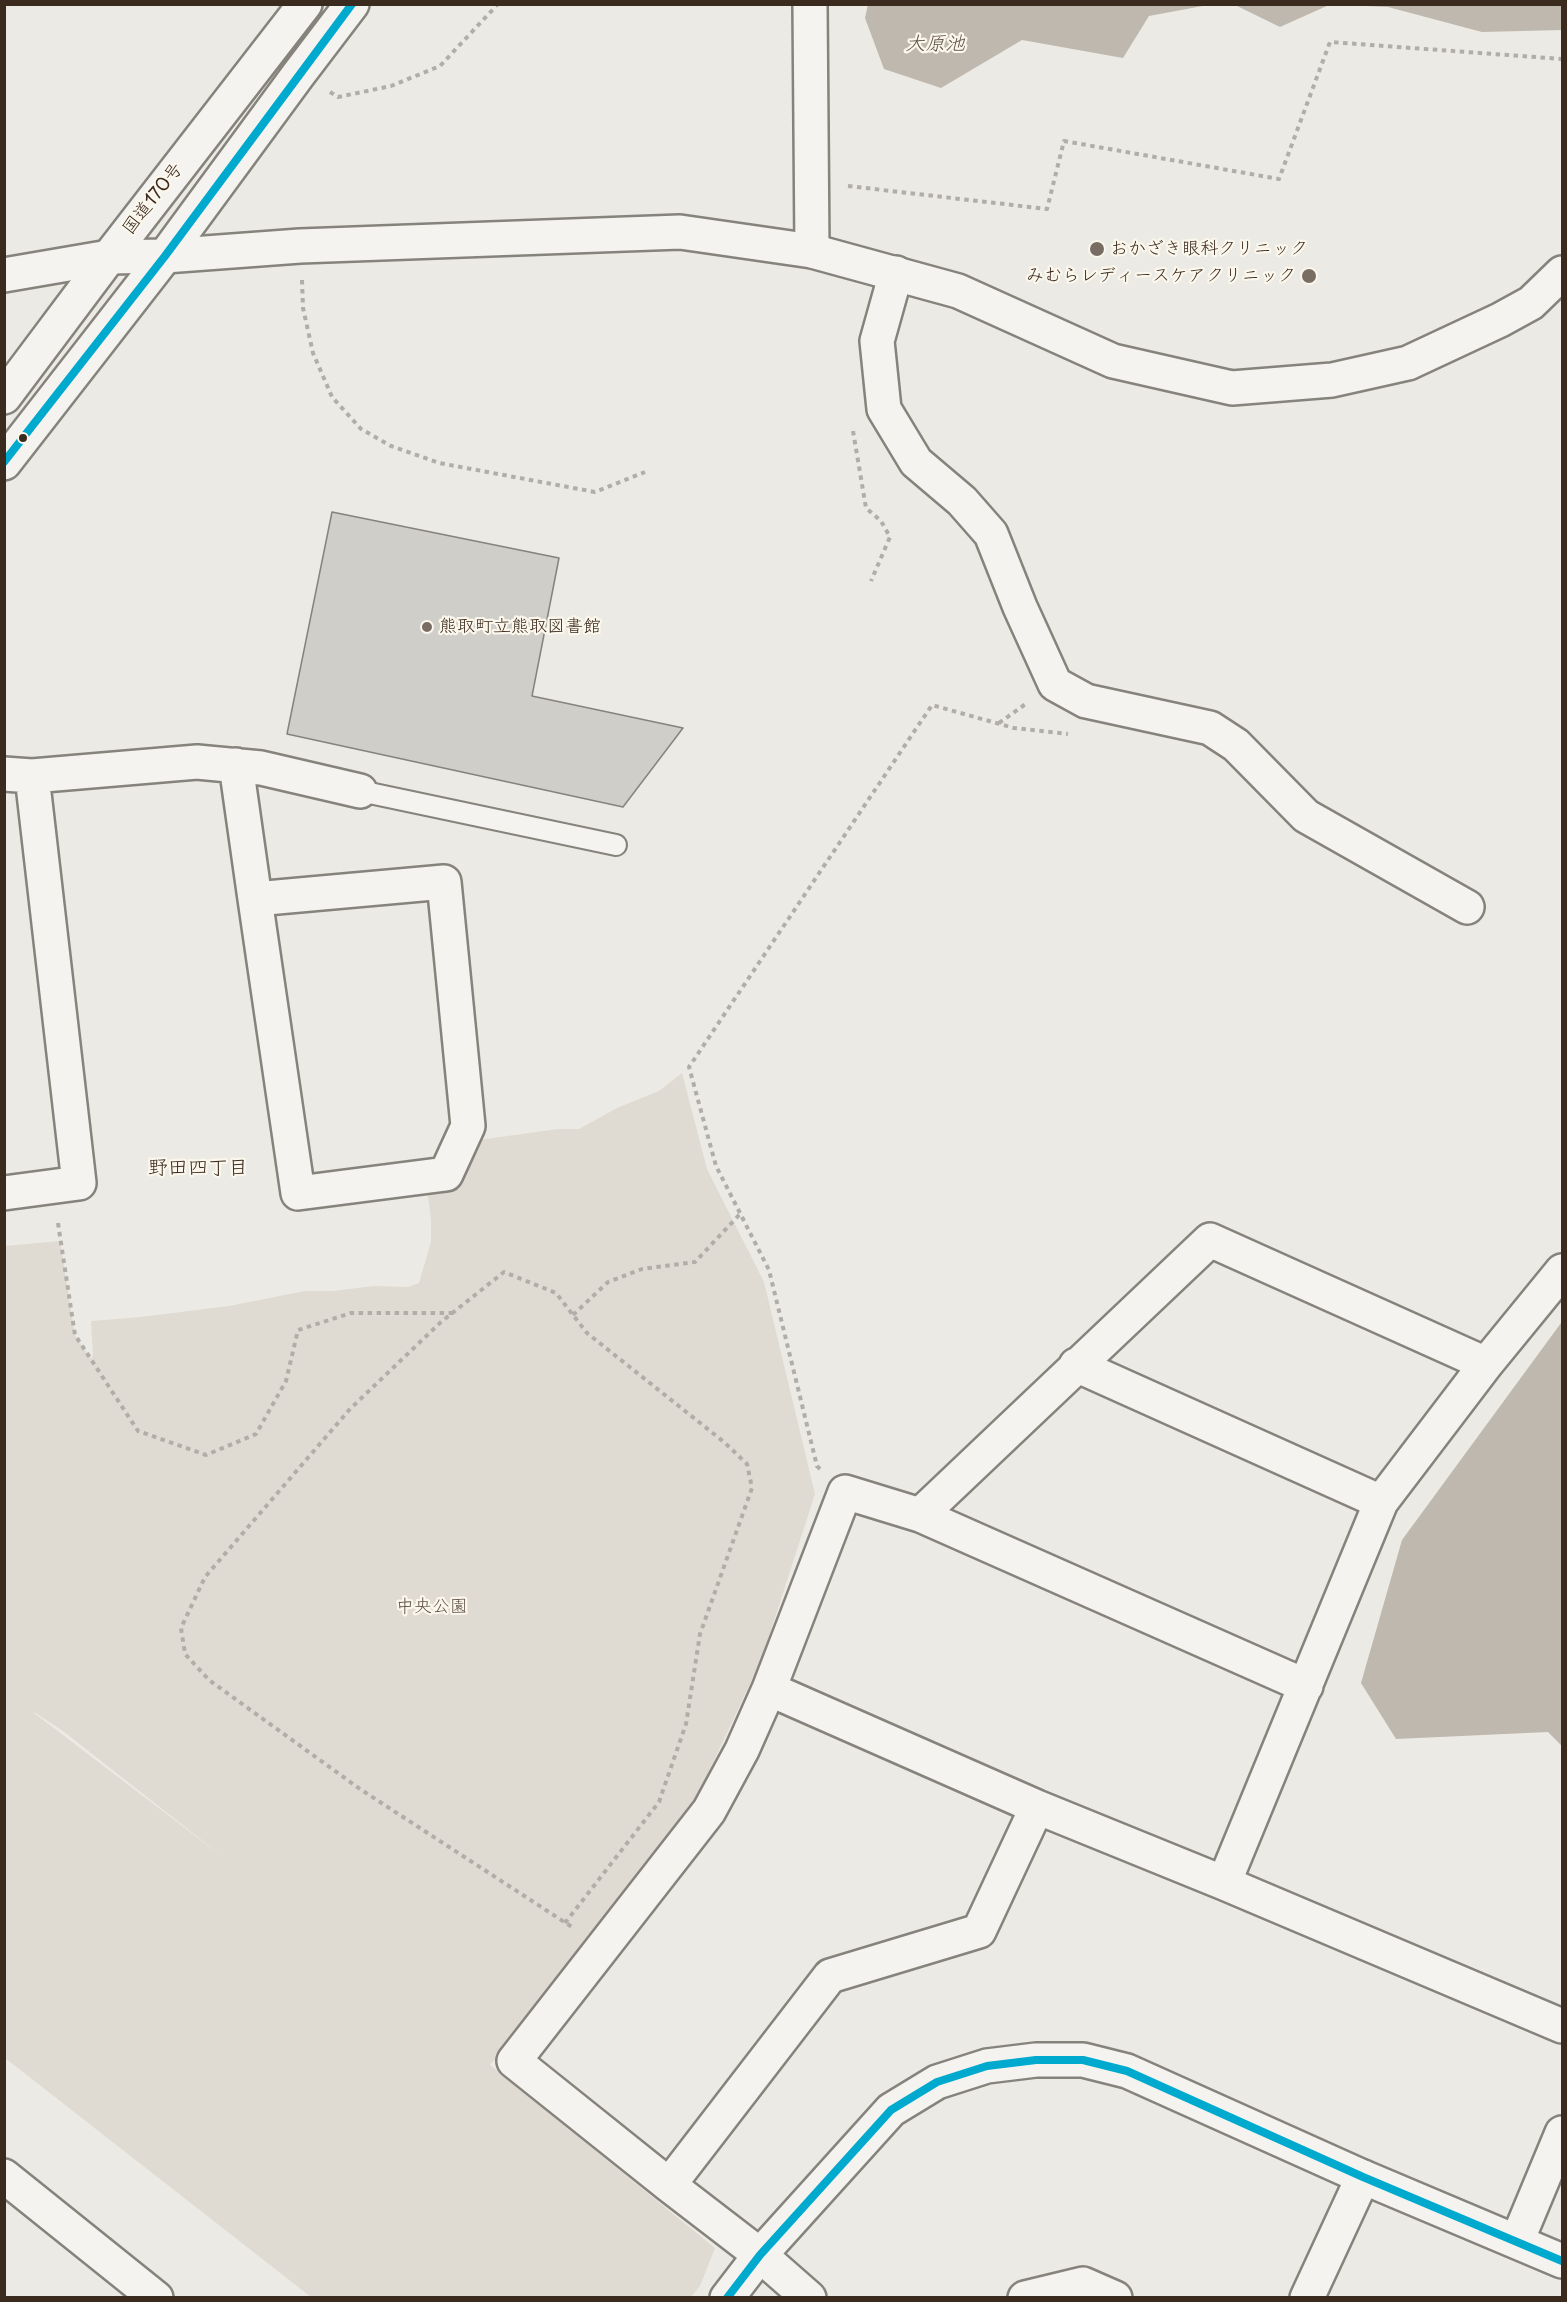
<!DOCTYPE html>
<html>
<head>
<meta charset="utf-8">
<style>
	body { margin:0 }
	#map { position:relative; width:1567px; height:2302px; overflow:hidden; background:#eceae4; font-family:"Playpen Sans",sans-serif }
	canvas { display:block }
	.frame { position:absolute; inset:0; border:6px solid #3b2a1e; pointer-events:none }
</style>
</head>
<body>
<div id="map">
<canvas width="1567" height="2302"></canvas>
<div class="frame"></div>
</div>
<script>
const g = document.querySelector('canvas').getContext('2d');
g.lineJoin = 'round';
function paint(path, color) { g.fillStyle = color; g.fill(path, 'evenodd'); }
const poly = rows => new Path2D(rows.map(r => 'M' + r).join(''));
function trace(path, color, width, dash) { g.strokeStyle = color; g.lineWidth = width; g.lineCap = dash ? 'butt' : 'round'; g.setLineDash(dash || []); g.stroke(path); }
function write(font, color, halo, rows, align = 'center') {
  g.font = font + ' "Playpen Sans","Klee One",sans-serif'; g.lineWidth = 4.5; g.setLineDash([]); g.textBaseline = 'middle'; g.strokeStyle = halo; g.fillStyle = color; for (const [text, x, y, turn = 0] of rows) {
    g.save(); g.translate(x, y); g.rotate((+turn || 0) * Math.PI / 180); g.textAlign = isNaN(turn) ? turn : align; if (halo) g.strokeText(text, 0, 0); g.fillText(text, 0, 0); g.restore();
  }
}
paint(poly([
	[682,1073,707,1169,764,1282,815,1494,762,1658,696,1799,569,1968,490,2065,715,2248,700,2286,691,2297,311,2297,5,2058,4,1246,60,1241,75,1335,91,1359,93,1356,91,1321,141,1317,229,1306,305,1291,333,1291,374,1286,408,1287,419,1283,431,1242,431,1220,427,1188,479,1140,558,1129,579,1129,617,1108,659,1091],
	[34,1712,63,1731,227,1860,34,1713]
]), '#dfdbd2');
paint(poly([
	[868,4,1208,4,1208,5,1149,16,1123,58,1022,40,941,88,884,69,865,18],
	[1235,5,1329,5,1280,27],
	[1342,5,1562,5,1562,30,1482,32,1388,7],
	[1561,1323,1562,1325,1562,1746,1548,1732,1396,1739,1361,1683,1402,1540]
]), '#bfb8ae');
const building = poly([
	[332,512,559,558,532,696,683,728,623,807,287,734,332,512]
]);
paint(building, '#d0cec9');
trace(building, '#86827c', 1.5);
const service = poly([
	[360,791,616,845]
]);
const minor = poly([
	[810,4,812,251],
	[896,273,877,341,884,409,916,462,962,501,991,534,1020,607,1055,684,1086,701,1210,728,1236,745,1306,816,1467,907],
	[4,275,109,257],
	[236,765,255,899,298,1193,446,1174,468,1126,444,882,255,899],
	[4,774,32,776,79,1183,4,1193],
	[32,776,197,762,261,768,360,791],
	[1486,1364,1562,1271],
	[1076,1365,1381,1502],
	[920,1515,1210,1240,1486,1364,1381,1502,1224,1883],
	[769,1689,1037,1807,1224,1883,1562,2026],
	[4,2176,156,2298],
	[669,2185,830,1976,979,1931,1037,1807],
	[1517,2241,1562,2133],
	[809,2298,760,2255,669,2185,514,2061,709,1811,742,1750,769,1689,845,1492,920,1515,1306,1686],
	[1025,2298,1083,2284,1115,2298],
	[1307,2298,1363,2177]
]);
const tertiary = poly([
	[109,257,165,256,300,246,680,232,812,251,958,291,1113,361,1232,388,1332,380,1408,363,1500,320,1531,303,1562,273],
	[727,2298,760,2255,891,2110,937,2082,987,2066,1036,2060,1083,2060,1127,2071,1363,2177,1562,2261]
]);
const trunk = poly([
	[4,397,109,257,305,4],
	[4,463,165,256,298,75,352,4]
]);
trace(service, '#86827c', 24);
trace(minor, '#86827c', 38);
trace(tertiary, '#86827c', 38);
trace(trunk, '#86827c', 38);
trace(poly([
	[330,92,338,97,391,86,440,66,498,4],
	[848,186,1047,209,1064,141,1279,179,1330,42,1562,59],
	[302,280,303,308,313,353,332,397,361,429,391,446,439,463,595,492,645,472],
	[853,431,866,508,881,521,890,537,871,581],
	[999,723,1027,703],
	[58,1223,75,1335,138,1431,206,1455,256,1434,286,1381,298,1330,351,1313,453,1313],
	[573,1315,608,1282,642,1269,695,1262,741,1213],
	[820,1469,817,1466,769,1270,716,1166,689,1067,932,705,1014,728,1068,734],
	[565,1923,659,1802,686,1724,700,1634,752,1488,747,1464,724,1442,587,1333,556,1293,504,1272,441,1322,350,1409,205,1577,181,1628,185,1654,209,1680,360,1789,572,1927]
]), '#b1aeaa', 4, [4.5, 4.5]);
trace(service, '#f4f3ef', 20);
trace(minor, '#f4f3ef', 33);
trace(tertiary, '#f4f3ef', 33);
trace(trunk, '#f4f3ef', 33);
trace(poly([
	[4,462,165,256,352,4],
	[727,2298,760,2255,891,2110,937,2082,987,2066,1036,2060,1083,2060,1127,2071,1363,2177,1562,2261]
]), '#00a9ce', 8);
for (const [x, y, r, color] of [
	[1097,249,8,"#796d63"],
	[1309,276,8,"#796d63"],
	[23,438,5,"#3b2a1e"],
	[427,627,6,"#796d63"]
]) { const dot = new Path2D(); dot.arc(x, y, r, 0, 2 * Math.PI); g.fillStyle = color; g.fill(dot); trace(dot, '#fbf7ec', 2); }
write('18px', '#3b2a1e', '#fbf7ec', [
	["国道170号",153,199,-52]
]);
write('18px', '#3b2a1e', '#fbf7ec', [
	["おかざき眼科クリニック",1110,249],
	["みむらレディースケアクリニック",1296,276,"right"],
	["熊取町立熊取図書館",439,627]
], 'left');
write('18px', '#625347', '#fbf7ec', [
	["中央公園",432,1607]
]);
write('italic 20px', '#635448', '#fbf7ec', [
	["大原池",935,44]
]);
write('20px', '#3b2a1e', '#fbf7ec', [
	["野田四丁目",198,1168]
]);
</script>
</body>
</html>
